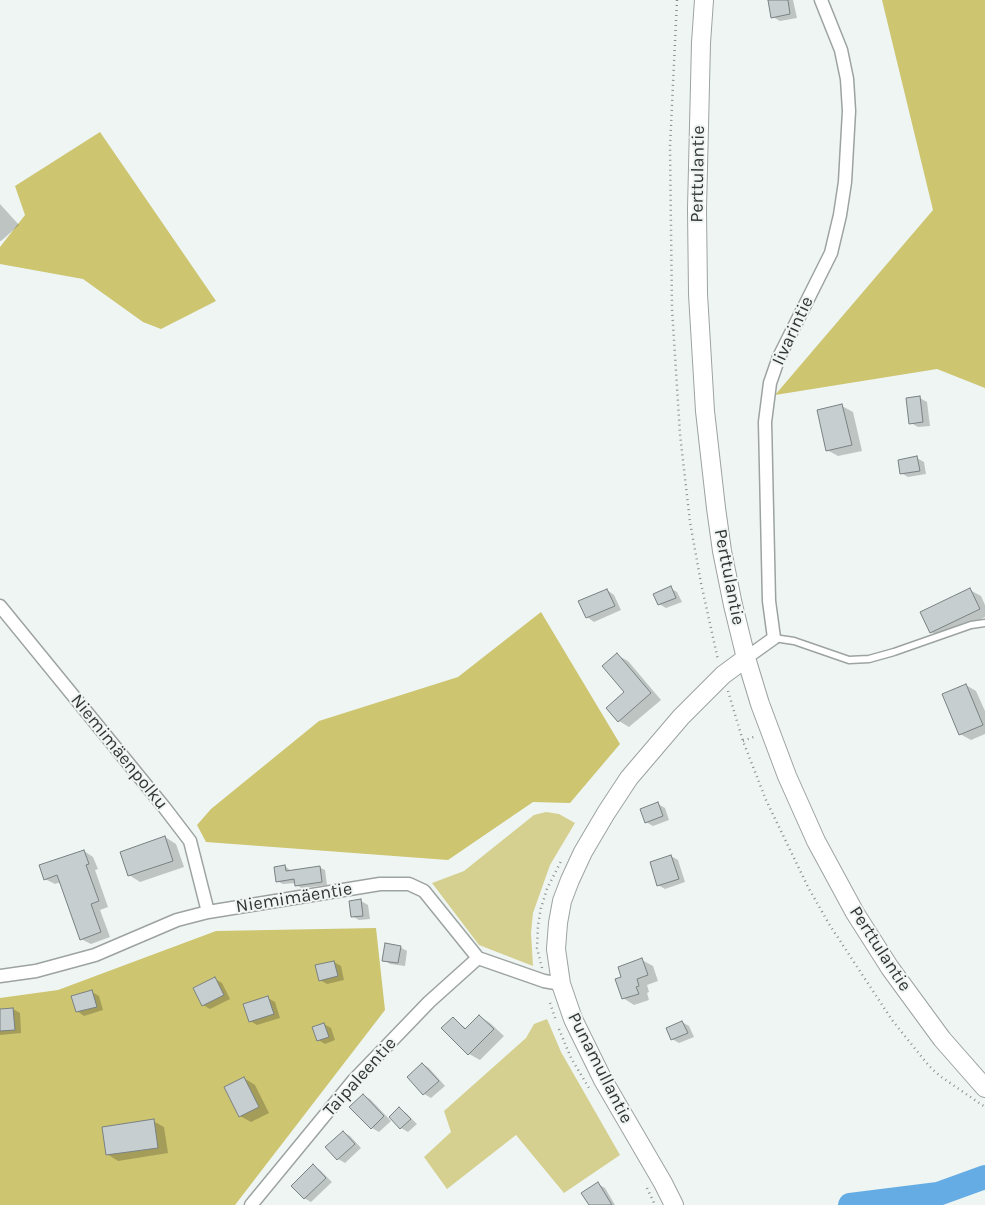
<!DOCTYPE html>
<html>
<head>
<meta charset="utf-8">
<style>
	body { margin:0 }
	canvas { display:block; background:#eef5f3 }
</style>
</head>
<body>
<canvas width="985" height="1205"></canvas>
<script>
const g = document.querySelector('canvas').getContext('2d');
g.lineJoin = 'round';
function paint(path, color) { g.fillStyle = color; g.fill(path, 'evenodd'); }
const poly = rows => new Path2D(rows.map(r => 'M' + r).join(''));
function trace(path, color, width, dash) { g.strokeStyle = color; g.lineWidth = width; g.lineCap = dash ? 'butt' : 'round'; g.setLineDash(dash || []); g.stroke(path); }
function write(font, color, halo, rows, align = 'center') {
  g.font = font + ' Karla,sans-serif'; g.lineWidth = 4; g.setLineDash([]); g.textBaseline = 'middle'; g.strokeStyle = halo; g.fillStyle = color; for (const [text, x, y, turn = 0] of rows) {
    g.save(); g.translate(x, y); g.rotate((+turn || 0) * Math.PI / 180); g.textAlign = isNaN(turn) ? turn : align; if (halo) g.strokeText(text, 0, 0); g.fillText(text, 0, 0); g.restore();
  }
}
paint(poly([
	[546,812,559,814,575,823,550,865,533,913,531,933,533,966,479,945,432,883,464,871,534,815],
	[547,1019,561,1052,620,1155,564,1193,516,1135,447,1189,424,1157,451,1132,444,1111,526,1038,534,1024]
]), '#d5d08f');
paint(poly([
	[882,0,985,0,985,388,937,369,775,395,933,210],
	[100,132,216,301,161,329,143,322,83,279,0,264,0,247,25,215,15,186],
	[541,612,620,744,570,803,533,802,448,860,206,842,197,825,211,809,319,721,458,677],
	[376,928,385,1010,235,1205,0,1205,0,998,58,990,216,931]
]), '#cdc570');
paint(poly([
	[769,0,793,0,797,18,780,21,773,17],
	[0,204,19,225,1,241,0,241],
	[920,398,927,402,930,426,918,427,911,423],
	[842,406,853,412,862,451,838,456,827,450],
	[917,458,924,462,926,474,908,477,901,473],
	[670,588,677,592,682,602,666,608,659,604],
	[607,590,614,595,621,610,594,622,587,617],
	[970,590,981,596,985,605,985,617,942,638,931,632],
	[617,655,628,661,661,700,629,727,619,721,626,692],
	[966,685,976,691,985,711,985,734,971,740,960,734],
	[658,804,665,808,669,820,653,826,646,822],
	[165,837,176,844,184,867,140,882,129,875],
	[84,851,93,857,98,869,95,870,108,907,100,910,110,937,91,944,81,939,61,882,55,884,45,879],
	[671,856,678,860,685,882,665,889,658,885],
	[285,866,291,871,319,867,325,870,327,885,302,888,296,885,296,883,283,884,277,881],
	[361,901,368,905,370,919,359,920,352,916],
	[400,947,407,951,405,966,390,964,384,960],
	[642,960,653,966,658,981,647,985,649,992,647,993,649,1000,634,1005,623,998,623,978],
	[334,962,341,966,344,980,327,984,320,980],
	[215,979,222,983,230,999,210,1009,203,1005],
	[92,992,99,996,103,1010,84,1016,77,1011],
	[268,998,275,1002,280,1018,257,1025,250,1021],
	[13,1009,20,1013,21,1033,0,1035,0,1010],
	[479,1016,490,1023,504,1036,480,1060,469,1054,453,1019,467,1029],
	[682,1022,689,1026,694,1037,679,1043,672,1039],
	[324,1024,331,1028,335,1040,325,1044,318,1040,314,1027],
	[423,1064,429,1068,445,1086,431,1098,424,1094,409,1077],
	[244,1078,255,1085,269,1113,251,1122,240,1116],
	[363,1095,370,1099,391,1121,379,1132,372,1128,351,1107],
	[399,1109,406,1113,417,1124,408,1132,401,1128,390,1117],
	[153,1121,164,1127,168,1153,118,1161,107,1154],
	[343,1132,350,1136,361,1148,345,1163,338,1159],
	[313,1166,320,1170,332,1182,311,1202,304,1198],
	[598,1184,605,1188,615,1205,590,1205]
]), '#0003');
trace(poly([
	[850,1205,938,1194,985,1177]
]), '#64ace3', 24);
const building = poly([
	[768,0,788,0,790,14,771,18,768,0],
	[920,396,923,422,909,424,906,398,920,396],
	[842,404,852,445,826,451,817,410,842,404],
	[917,456,920,471,900,474,898,460,917,456],
	[671,586,676,598,658,605,653,594,671,586],
	[970,588,980,609,930,633,920,612,970,588],
	[607,589,615,606,586,618,578,601,607,589],
	[617,653,651,693,618,722,606,708,624,692,602,666,617,653],
	[966,684,983,725,959,735,942,694,966,684],
	[658,802,663,816,645,823,640,809,658,802],
	[165,836,173,861,128,876,120,852,165,836],
	[84,850,89,864,86,865,99,901,91,904,101,932,80,940,57,875,44,880,39,865,84,850],
	[671,855,679,879,657,886,650,862,671,855],
	[285,865,286,871,320,866,322,882,295,886,294,879,276,882,274,867,285,865],
	[361,899,363,916,351,917,349,901,361,899],
	[385,943,401,946,398,963,382,961,385,943],
	[642,958,648,975,637,979,639,986,636,987,639,994,622,999,615,979,621,977,618,967,642,958],
	[334,961,338,976,319,981,315,965,334,961],
	[215,977,224,995,202,1006,193,988,215,977],
	[92,990,97,1007,76,1012,71,996,92,990],
	[268,996,274,1014,249,1022,243,1004,268,996],
	[13,1008,15,1030,0,1031,0,1009,13,1008],
	[479,1015,494,1029,468,1055,441,1028,453,1017,465,1029,479,1015],
	[682,1021,688,1033,671,1040,666,1028,682,1021],
	[324,1023,329,1037,317,1041,312,1027,324,1023],
	[422,1063,439,1081,423,1095,407,1077,422,1063],
	[244,1077,259,1107,239,1117,224,1087,244,1077],
	[363,1094,384,1116,371,1129,349,1107,363,1094],
	[399,1107,411,1119,400,1129,389,1117,399,1107],
	[154,1119,158,1148,106,1155,102,1127,154,1119],
	[343,1131,355,1144,337,1160,325,1147,343,1131],
	[313,1164,326,1178,304,1199,291,1186,313,1164],
	[598,1182,612,1205,589,1205,581,1193,598,1182]
]);
paint(building, '#c6cecf');
trace(building, '#7a8182', 1);
const lane = poly([
	[774,638,794,641,849,660,869,659,894,652,971,625,985,623]
]);
const street = poly([
	[0,606,164,807,190,841,208,912],
	[746,658,774,638,769,601,765,422,770,383,779,357,831,253,840,215,845,182,849,111,847,79,841,50,821,0],
	[0,976,36,971,95,955,177,920,208,912,380,884,409,884,424,891,478,958,544,981,561,984],
	[251,1205,353,1081,429,1002,478,958]
]);
const secondary = poly([
	[704,0,701,43,697,209,698,294,705,411,716,508,722,551,733,605,746,658,760,704,787,776,816,841,855,913,890,968,942,1039,985,1088],
	[674,1205,663,1183,603,1080,573,1019,561,984,556,949,558,923,562,901,570,880,583,852,606,813,629,778,681,717,723,675,746,658]
]);
trace(lane, '#9da3a1', 9);
trace(street, '#9da3a1', 15);
trace(secondary, '#9da3a1', 20);
trace(poly([
	[677,0,670,147,672,309,680,434,690,522,701,583,718,660],
	[728,691,743,741,766,800,808,887,829,924,892,1020,929,1066,940,1076,985,1107],
	[743,741,756,736],
	[542,968,537,948,538,925,541,908,547,889,562,859],
	[550,1003,556,1021],
	[559,1029,571,1058,589,1088],
	[647,1188,655,1205]
]), '#8b908e', 2.5, [1, 4]);
trace(lane, '#fff', 6);
trace(street, '#fff', 12);
trace(secondary, '#fff', 18);
write('18px', '#323534', '#eef5f3', [
	["Perttulantie",698,174,-89],
	["Iivarintie",793,331,-65],
	["Perttulantie",729,577,79],
	["Niemimäenpolku",119,752,51],
	["Niemimäentie",294,898,-9],
	["Perttulantie",880,949,57],
	["Punamullantie",600,1068,63],
	["Taipaleentie",360,1077,-48]
]);
</script>
</body>
</html>
